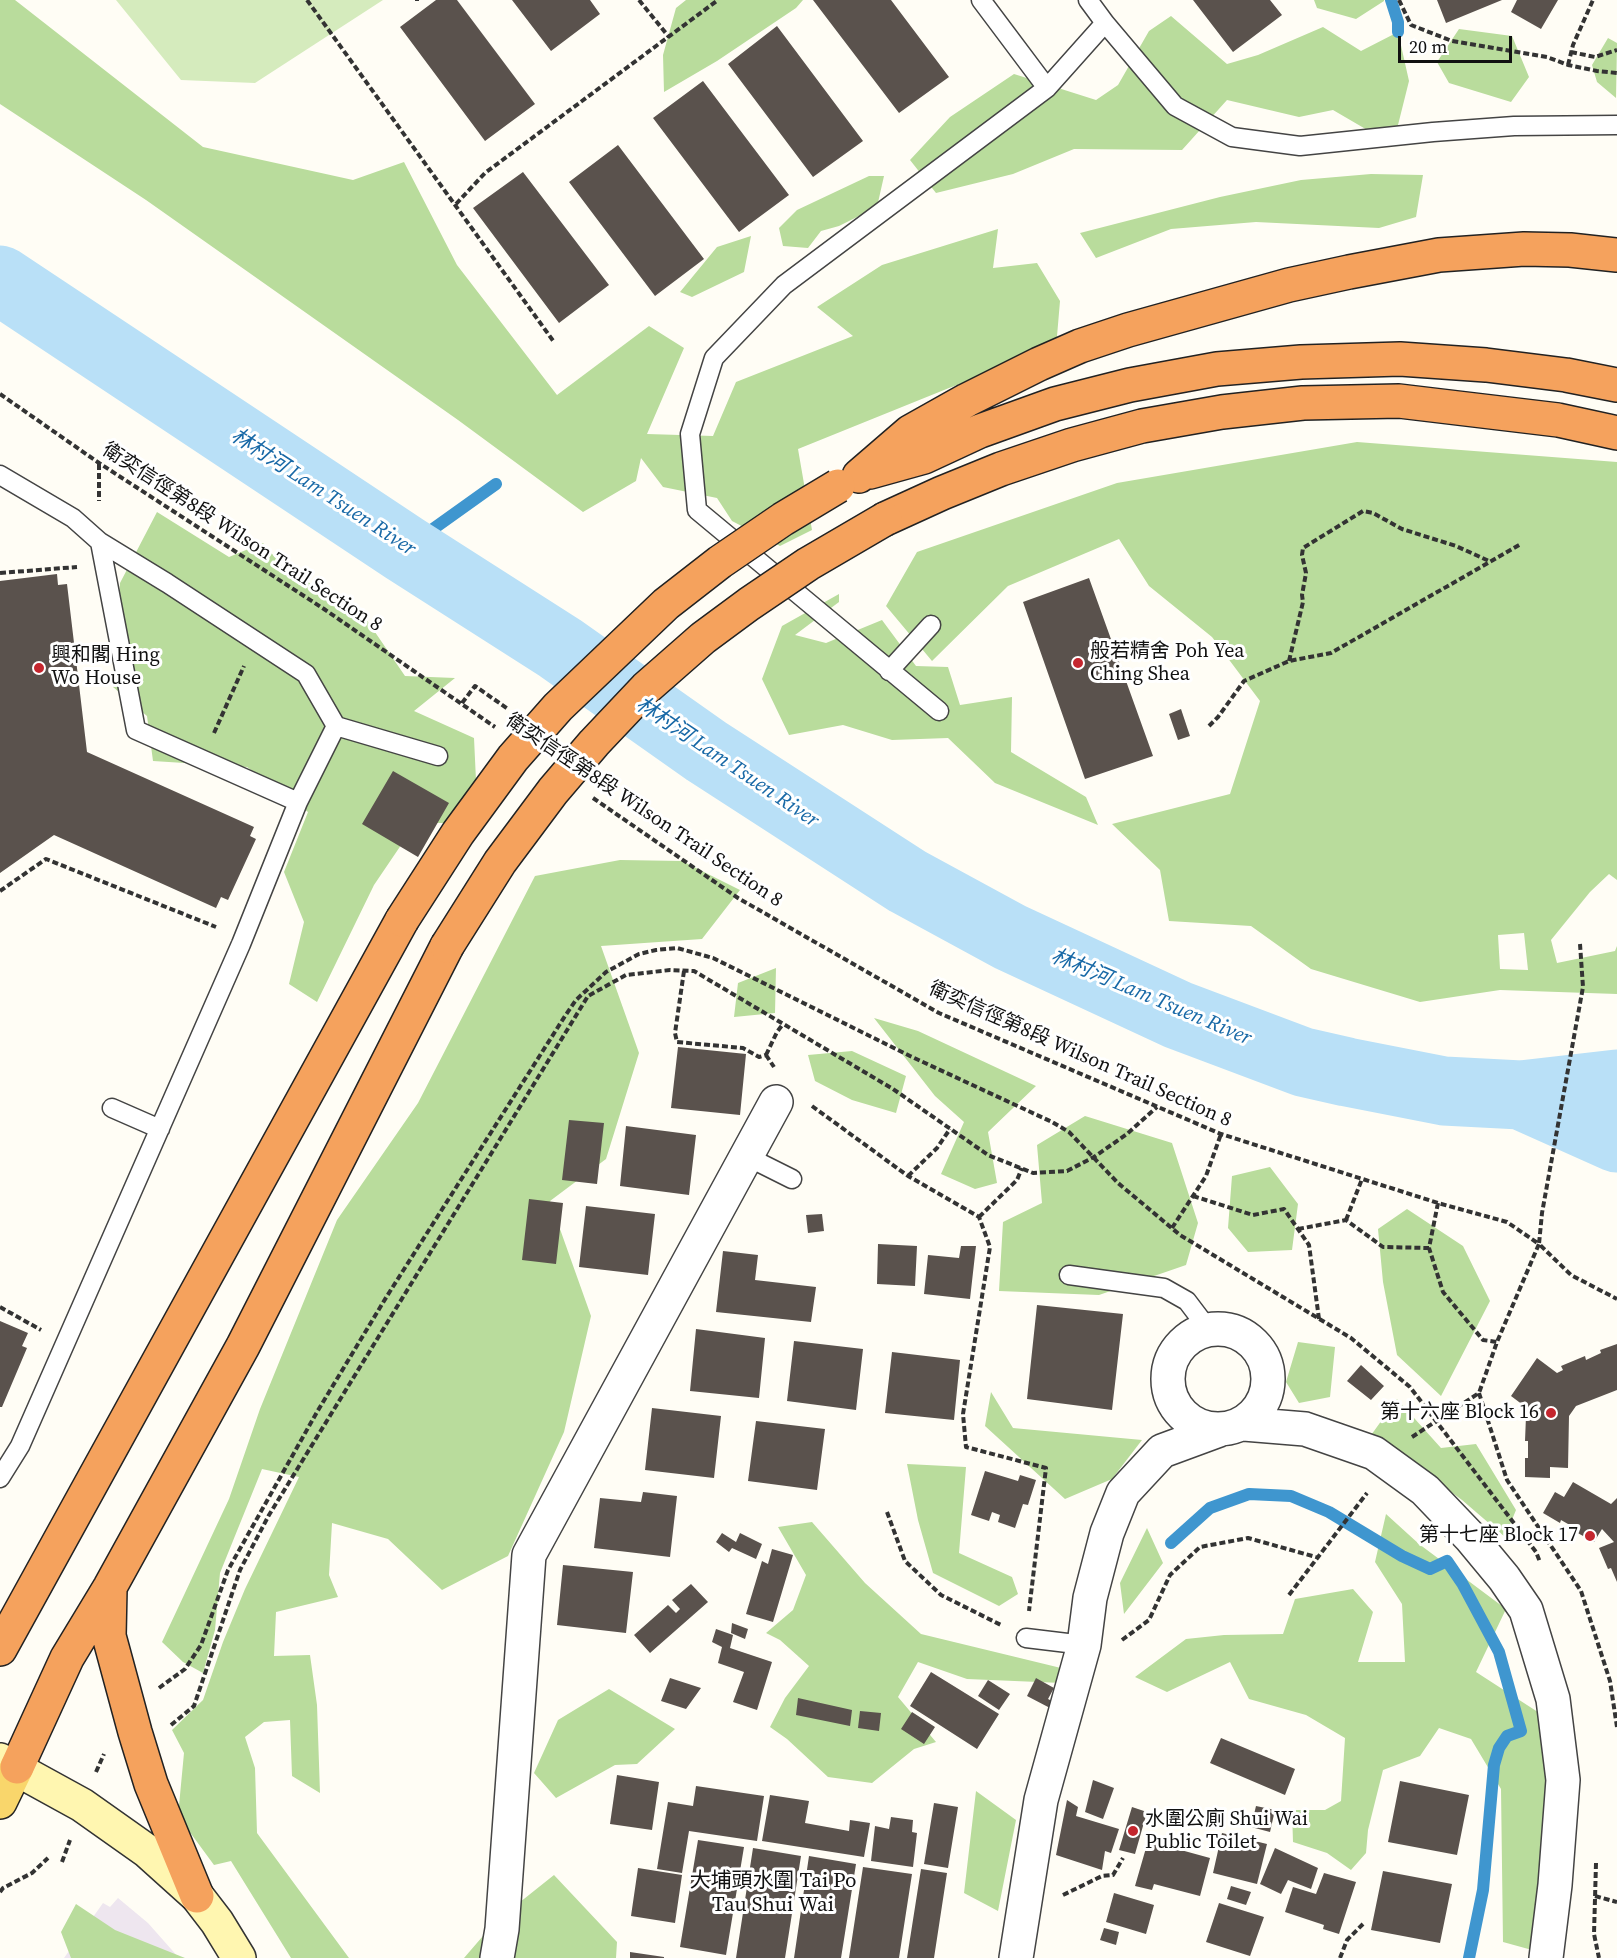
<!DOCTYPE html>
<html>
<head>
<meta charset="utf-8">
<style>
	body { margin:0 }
	#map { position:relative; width:1617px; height:1958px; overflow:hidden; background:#fffdf5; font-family:"Source Serif 4",serif }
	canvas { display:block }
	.scale { position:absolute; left:1398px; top:36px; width:114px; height:27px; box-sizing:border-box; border:3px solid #111; border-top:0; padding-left:8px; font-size:18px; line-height:21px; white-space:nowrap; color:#111; -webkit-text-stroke:4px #fff; paint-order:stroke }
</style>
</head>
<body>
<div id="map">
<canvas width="1617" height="1958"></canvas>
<div class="scale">20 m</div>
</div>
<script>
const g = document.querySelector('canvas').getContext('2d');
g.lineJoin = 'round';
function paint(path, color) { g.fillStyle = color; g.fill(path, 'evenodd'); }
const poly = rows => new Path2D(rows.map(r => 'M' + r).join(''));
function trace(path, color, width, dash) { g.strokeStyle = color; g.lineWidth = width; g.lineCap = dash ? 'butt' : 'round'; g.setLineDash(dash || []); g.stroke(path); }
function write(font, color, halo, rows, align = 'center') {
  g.font = font + ' "Source Serif 4","Noto Sans TC",serif'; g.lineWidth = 6; g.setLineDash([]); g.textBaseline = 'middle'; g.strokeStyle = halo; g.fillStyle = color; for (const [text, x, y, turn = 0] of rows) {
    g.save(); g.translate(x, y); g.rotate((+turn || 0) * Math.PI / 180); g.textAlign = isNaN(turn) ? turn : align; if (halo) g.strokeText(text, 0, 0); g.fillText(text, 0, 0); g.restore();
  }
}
paint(poly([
	[118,1898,148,1923,179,1958,64,1958,103,1903,110,1907]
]), '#eee6ef');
paint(poly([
	[116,0,383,0,255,83,181,80]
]), '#d5ebbd');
paint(poly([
	[0,0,15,0,203,147,353,180,404,162,457,265,557,395,649,326,684,348,647,434,713,436,736,382,853,336,817,307,882,265,998,229,993,268,1037,263,1060,301,1056,348,949,388,798,449,812,530,780,546,732,521,717,498,663,487,641,458,636,481,583,512,458,420,146,200,0,104],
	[686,0,803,0,796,8,717,61,664,92,663,55,676,8],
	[1314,0,1384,0,1384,1,1356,19,1317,8],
	[1171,16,1227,64,1258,55,1323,27,1361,51,1398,32,1409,81,1393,145,1333,110,1299,117,1227,100,1182,150,1074,149,1013,174,936,193,910,160,950,117,1014,74,1096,100,1118,85,1149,31],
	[1459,29,1512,36,1529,77,1511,102,1449,83,1437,62],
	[1608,38,1617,43,1616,98,1597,82,1592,65],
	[1371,174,1423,175,1416,217,1379,228,1256,222,1171,229,1096,258,1080,233,1220,197,1301,180],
	[869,176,884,176,877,207,839,226,821,231,808,248,783,246,779,228,797,210],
	[751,236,744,272,692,297,680,292,717,247],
	[1357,442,1617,462,1617,880,1609,874,1590,892,1551,940,1557,963,1615,951,1617,946,1617,994,1500,990,1420,1002,1311,969,1251,926,1169,921,1160,870,1112,824,1230,794,1260,701,1212,637,1149,586,1119,539,1008,586,932,661,886,606,917,552,1117,483],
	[1524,933,1528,970,1500,969,1498,935],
	[157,512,229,557,263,543,283,567,364,616,405,676,455,678,414,711,474,738,478,823,416,823,374,885,317,1002,289,984,304,922,284,872,308,812,247,767,153,761,147,716,113,687,120,583],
	[839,594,839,602,795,635,826,643,882,620,916,666,948,667,960,705,1012,697,1011,752,1086,797,1098,825,995,783,948,738,892,740,843,725,789,735,762,679,782,626],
	[620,860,682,861,740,890,702,939,601,946,639,1053,606,1159,550,1201,591,1316,564,1432,508,1556,442,1590,388,1539,332,1523,329,1575,338,1597,276,1612,274,1656,310,1655,317,1705,320,1793,292,1776,290,1720,264,1722,245,1737,255,1768,257,1833,349,1958,291,1958,231,1861,214,1865,178,1816,184,1753,172,1730,203,1700,223,1642,245,1589,299,1477,262,1469,220,1573,215,1630,203,1673,183,1662,162,1642,229,1499,260,1409,337,1220,418,1103,535,876],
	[776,968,775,1013,734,1017,738,983],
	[874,1018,918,1031,1036,1086,988,1132,997,1183,975,1189,941,1174,964,1122,935,1096],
	[852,1051,906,1076,896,1113,852,1100,815,1081,808,1055],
	[1085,1116,1172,1143,1198,1223,1186,1265,1099,1295,999,1291,1003,1222,1042,1203,1037,1145],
	[1270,1167,1298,1204,1292,1250,1248,1252,1228,1228,1232,1176],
	[1407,1209,1463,1246,1490,1301,1441,1396,1397,1355,1383,1282,1378,1229],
	[1298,1342,1335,1347,1330,1397,1299,1403,1286,1382],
	[991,1392,1013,1428,1142,1440,1112,1479,1065,1499,985,1426],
	[1397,1399,1441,1448,1476,1444,1516,1510,1505,1537,1462,1500,1412,1463,1369,1438],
	[907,1464,966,1467,959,1553,1012,1577,1018,1594,999,1606,933,1573,918,1520],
	[1386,1514,1419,1544,1506,1609,1476,1672,1544,1716,1551,1770,1532,1950,1503,1942,1501,1789,1471,1739,1439,1728,1420,1756,1383,1770,1368,1830,1366,1853,1351,1870,1327,1853,1293,1842,1292,1810,1325,1810,1341,1801,1345,1738,1306,1715,1249,1699,1230,1662,1167,1692,1135,1677,1186,1639,1224,1635,1283,1634,1295,1599,1353,1589,1373,1612,1358,1662,1405,1662,1402,1604,1375,1562],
	[812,1522,865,1583,921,1634,1061,1668,1062,1683,967,1679,918,1662,898,1697,936,1742,914,1749,872,1783,828,1777,787,1739,770,1727,785,1698,809,1666,780,1640,766,1633,793,1610,806,1575,778,1527],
	[1147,1528,1163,1563,1124,1614,1120,1583],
	[609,1689,675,1729,637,1764,615,1765,556,1798,534,1773,558,1720],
	[976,1791,1016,1820,998,1911,964,1893],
	[554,1875,617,1942,616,1958,464,1958,495,1922],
	[76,1904,115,1930,185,1958,71,1958,61,1932]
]), '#b9dc9c');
trace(poly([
	[1391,0,1398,22,1398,32],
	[405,549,496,484],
	[1171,1543,1210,1508,1249,1494,1291,1496,1329,1512,1402,1556,1430,1569,1447,1561,1462,1583,1499,1652,1521,1731,1507,1736,1499,1748,1494,1765,1483,1890,1469,1958]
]), '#3f96cf', 12);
trace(poly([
	[0,280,405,549,560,648,706,751,907,881,1010,937,1178,1015,1303,1062,1347,1072,1444,1091,1521,1095,1617,1084],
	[1523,1096,1617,1138]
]), '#b9e0f7', 69);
paint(poly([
	[436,0,457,0,535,104,485,141,400,27],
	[512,0,590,0,600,14,551,51],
	[813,0,891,0,949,77,899,113],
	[1193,0,1270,0,1282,15,1233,52],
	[1437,0,1502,0,1446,23],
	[1517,0,1558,0,1541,29,1511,12],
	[777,26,863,141,813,177,728,64],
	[703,81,789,195,739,232,653,118],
	[618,145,704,259,655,296,569,182],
	[523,172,609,285,559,323,473,208],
	[57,574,58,585,67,584,87,752,254,827,250,836,256,839,228,900,221,897,216,908,54,835,0,873,0,581],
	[1089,578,1153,756,1085,779,1023,602],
	[1181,709,1190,736,1178,740,1169,714],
	[393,771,449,803,418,857,362,824],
	[678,1047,746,1054,740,1115,671,1108],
	[569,1120,604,1123,597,1184,562,1180],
	[626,1126,696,1135,689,1195,620,1186],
	[529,1199,563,1203,556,1264,522,1260],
	[586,1206,655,1214,648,1275,579,1267],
	[822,1214,824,1231,808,1233,806,1215],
	[878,1244,917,1246,915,1286,877,1284],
	[961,1246,976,1246,970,1299,924,1294,928,1255,959,1258],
	[723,1251,758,1255,755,1280,816,1287,811,1322,716,1312],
	[1037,1305,1123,1314,1112,1410,1027,1399],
	[0,1321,28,1333,22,1346,27,1348,2,1407,0,1407],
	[696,1329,765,1338,759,1398,690,1391],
	[794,1341,863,1349,856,1410,787,1401],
	[1617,1344,1617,1390,1576,1406,1569,1416,1568,1468,1550,1467,1550,1478,1525,1477,1525,1458,1528,1458,1528,1441,1525,1441,1526,1416,1531,1416,1531,1411,1511,1396,1537,1358,1557,1373,1563,1370,1561,1366,1585,1356,1586,1360,1601,1353,1600,1350],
	[892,1352,960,1360,954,1420,885,1413],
	[1361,1365,1384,1386,1371,1400,1347,1381],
	[652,1408,721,1416,714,1478,645,1470],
	[756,1421,825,1429,817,1490,748,1481],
	[985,1471,1018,1481,1020,1475,1036,1480,1028,1505,1023,1504,1015,1528,998,1522,1000,1515,992,1512,989,1521,971,1515],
	[1573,1482,1611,1504,1617,1498,1617,1582,1611,1568,1608,1569,1599,1548,1614,1542,1602,1529,1594,1542,1574,1531,1575,1528,1561,1520,1560,1523,1543,1513,1555,1492,1564,1497],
	[643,1492,677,1496,670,1557,594,1548,600,1498,641,1502],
	[722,1533,736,1542,740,1533,762,1544,756,1559,732,1548,729,1552,716,1542],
	[772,1549,793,1555,773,1622,746,1614,762,1561,768,1564],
	[563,1565,633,1572,626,1633,557,1625],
	[691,1584,708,1602,650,1653,634,1635,668,1605,676,1613,680,1609,672,1600],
	[732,1623,748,1629,745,1639,731,1633],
	[716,1629,733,1635,730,1648,772,1662,757,1710,733,1702,744,1672,718,1663,722,1647,712,1642],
	[931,1672,999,1714,977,1749,910,1706],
	[670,1678,701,1688,686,1709,661,1701],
	[1036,1678,1054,1688,1048,1699,1054,1702,1050,1708,1027,1696],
	[988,1680,1010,1694,999,1710,978,1696],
	[798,1698,852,1710,850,1726,796,1715],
	[860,1711,881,1713,879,1731,858,1728],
	[912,1712,935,1727,924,1744,901,1729],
	[1221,1738,1295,1769,1285,1795,1210,1763],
	[617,1775,659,1782,652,1830,610,1824],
	[1093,1780,1114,1788,1103,1819,1085,1812],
	[1400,1781,1469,1795,1457,1855,1388,1842],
	[696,1786,764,1796,757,1841,689,1831,682,1873,657,1869,668,1802,693,1806],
	[770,1795,809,1801,805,1823,849,1831,850,1820,870,1823,864,1857,762,1841],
	[1067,1800,1078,1807,1076,1816,1119,1829,1111,1853,1105,1851,1102,1870,1056,1855],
	[934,1803,958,1807,948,1868,924,1864],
	[1256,1806,1275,1810,1270,1832,1251,1827],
	[1132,1807,1147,1812,1135,1854,1119,1850],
	[891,1817,913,1820,912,1832,917,1833,913,1867,871,1861,875,1826,889,1829],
	[1222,1833,1267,1844,1257,1884,1213,1873],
	[698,1840,744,1847,726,1955,680,1947],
	[1148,1841,1210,1858,1200,1896,1154,1884,1152,1890,1135,1886],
	[753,1848,801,1856,785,1958,736,1958],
	[1275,1848,1318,1868,1311,1889,1288,1880,1281,1894,1260,1884],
	[809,1856,856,1864,841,1958,794,1958],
	[863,1867,912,1874,899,1958,849,1958],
	[638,1868,682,1875,675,1923,631,1916],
	[921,1869,947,1873,934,1958,907,1958],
	[1383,1871,1452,1884,1440,1943,1371,1930],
	[1324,1873,1356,1882,1339,1934,1323,1929,1324,1925,1285,1912,1293,1887,1316,1894],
	[1231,1886,1251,1892,1246,1905,1227,1899],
	[1114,1893,1154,1905,1146,1934,1106,1922],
	[1219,1903,1264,1917,1250,1956,1206,1942],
	[1104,1928,1119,1932,1116,1945,1100,1940],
	[630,1952,664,1957,664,1958,630,1958]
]), '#5a524d');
const service = poly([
	[981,0,1047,88],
	[1088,0,1105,23],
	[0,475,73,518,100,542],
	[889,671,931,625],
	[939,711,697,510,690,434,714,358,784,285,1047,88,1105,23,1175,106,1232,137,1300,146,1433,132,1514,126,1617,125],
	[336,726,438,756],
	[112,1108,160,1129],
	[746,1156,792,1179],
	[1069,1275,1164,1288,1187,1301,1209,1330],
	[0,1478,20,1446,241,944,298,802,336,726,306,674,167,583,100,542,136,730,298,802],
	[1026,1638,1084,1645]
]);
const minor = poly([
	'1168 1379a50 50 0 1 1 100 0a50 50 0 1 1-100 0Z',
	[1244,1424,1305,1429,1374,1453,1425,1490,1470,1537,1504,1578,1526,1610,1553,1699,1563,1780,1555,1885,1546,1958],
	[497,1958,502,1929,529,1555,776,1102],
	[1016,1958,1041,1800,1084,1645,1090,1598,1107,1533,1123,1493,1162,1451,1219,1430]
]);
const secondary = poly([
	[0,1760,82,1805,147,1851,197,1896,217,1922,239,1958]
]);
const primary = poly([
	[0,1802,17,1767]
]);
const motorway = poly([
	[870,472,924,457,980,431,1055,404,1130,385,1217,369,1301,362,1400,359,1486,365,1566,375,1617,385],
	[859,476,910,432,967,400,1039,364,1080,346,1128,330,1289,285,1349,272,1439,255,1524,249,1570,250,1617,255],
	[885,519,942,493,1001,469,1072,445,1142,426,1222,412,1303,403,1399,401,1558,420,1617,433],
	[110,1589,109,1636,135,1732,151,1784,197,1896],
	[0,1649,402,920],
	[17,1767,67,1658,110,1587,243,1346,447,946]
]);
trace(service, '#444', 21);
trace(minor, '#444', 36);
trace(secondary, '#333', 36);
trace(primary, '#222', 36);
trace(motorway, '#222', 36);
trace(poly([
	[307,0,554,342],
	[417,0,417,1],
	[639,0,669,37],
	[1399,0,1411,25,1452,41,1547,57,1568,65,1597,71,1617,73],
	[1571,52,1595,57,1617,50],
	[1568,65,1573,45,1593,0],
	[456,204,485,173,718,0],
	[0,394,99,463,324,609,495,727],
	[99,464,99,501],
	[0,573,77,567],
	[1289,661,1303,602,1302,595,1306,573,1302,555,1303,548,1363,511,1373,513,1402,529,1456,546,1489,561],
	[462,703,475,686,508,709],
	[1209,726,1218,717,1244,681,1289,661,1331,653,1521,544],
	[214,733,244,666],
	[593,798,738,898,939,1013,1221,1134,1438,1203,1507,1222,1539,1244,1497,1342,1479,1393],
	[0,891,46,859,216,927],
	[1580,944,1583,987,1542,1213,1539,1244,1571,1275,1617,1299],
	[684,971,675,1033,677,1042,743,1048,759,1057,766,1055],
	[766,1055,774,1067],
	[766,1055,777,1032,783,1024],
	[812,1106,908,1176,979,1217,990,1247,963,1414,966,1447,1046,1468,1029,1611],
	[908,1176,937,1148,950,1129],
	[1193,1196,1253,1215,1284,1209,1309,1245,1319,1319],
	[1438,1203,1429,1248,1443,1292,1483,1340,1497,1342],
	[979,1217,1017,1180,1022,1168],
	[1346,1220,1362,1179],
	[1172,1228,1206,1176,1221,1134],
	[1298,1229,1346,1220,1383,1247,1429,1248],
	[0,1307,41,1330],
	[1479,1393,1507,1480,1581,1591,1610,1681,1617,1727],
	[1412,1437,1479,1393],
	[887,1512,905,1561,941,1595,1001,1625],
	[1289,1595,1367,1493],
	[1122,1640,1149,1620,1170,1575,1200,1547,1248,1538,1316,1557],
	[159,1688,185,1669,201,1645,228,1570,317,1412,387,1296,565,1016,576,1000,606,972,639,954,656,950,677,948,713,958,910,1056,1052,1122,1069,1132,1118,1183,1180,1235,1351,1338,1410,1387,1536,1552,1540,1562],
	[171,1725,194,1706,240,1570,269,1515,588,996,626,975,670,970,694,971,893,1089,988,1155,1033,1173,1067,1171,1094,1157,1127,1134,1157,1107],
	[96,1772,104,1754],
	[62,1862,70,1840],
	[1596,1863,1594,1934,1599,1958],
	[0,1892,3,1888,32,1873,48,1858],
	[1063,1895,1102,1876,1113,1875,1123,1858],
	[1595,1896,1617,1902],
	[1340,1958,1347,1940,1363,1924]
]), '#333', 4, [6, 3]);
trace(service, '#fff', 18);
trace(minor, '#fff', 33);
trace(secondary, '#fff6b0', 33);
trace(primary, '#f9d66b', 33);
trace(motorway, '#f5a25d', 33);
const motorwayBridge = poly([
	[402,920,458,833,513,758,558,707,666,604,720,562,783,519,838,486],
	[447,946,500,862,553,791,594,743,646,688,703,638,749,604,808,564,885,519]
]);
trace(motorwayBridge, '#222', 36, []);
trace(motorwayBridge, '#f5a25d', 33);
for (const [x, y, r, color] of [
	[1078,663,6,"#c4262e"],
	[39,668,6,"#c4262e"],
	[1551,1413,6,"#c4262e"],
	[1590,1536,6,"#c4262e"],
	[1133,1831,6,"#c4262e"]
]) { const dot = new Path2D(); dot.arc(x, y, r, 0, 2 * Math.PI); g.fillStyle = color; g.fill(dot); trace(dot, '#fff', 2); }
write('20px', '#111', '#fff', [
	["衛奕信徑第8段 Wilson Trail Section 8",242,538,33],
	["衛奕信徑第8段 Wilson Trail Section 8",644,811,34],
	["衛奕信徑第8段 Wilson Trail Section 8",1080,1055,24]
]);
write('20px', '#111', '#fff', [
	["般若精舍 Poh Yea",1090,652],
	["Ching Shea",1090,675],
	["興和閣 Hing",51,656],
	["Wo House",51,679],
	["第十六座 Block 16",1539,1413,"right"],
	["第十七座 Block 17",1578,1536,"right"],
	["水圍公廁 Shui Wai",1145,1820],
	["Public Toilet",1145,1843]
], 'left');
write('italic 21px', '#1768a6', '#fff', [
	["林村河 Lam Tsuen River",323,493,33],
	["林村河 Lam Tsuen River",727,763,34],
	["林村河 Lam Tsuen River",1151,998,23]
]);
write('21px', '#111', '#fff', [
	["大埔頭水圍 Tai Po",773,1882],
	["Tau Shui Wai",773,1906]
]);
</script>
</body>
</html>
